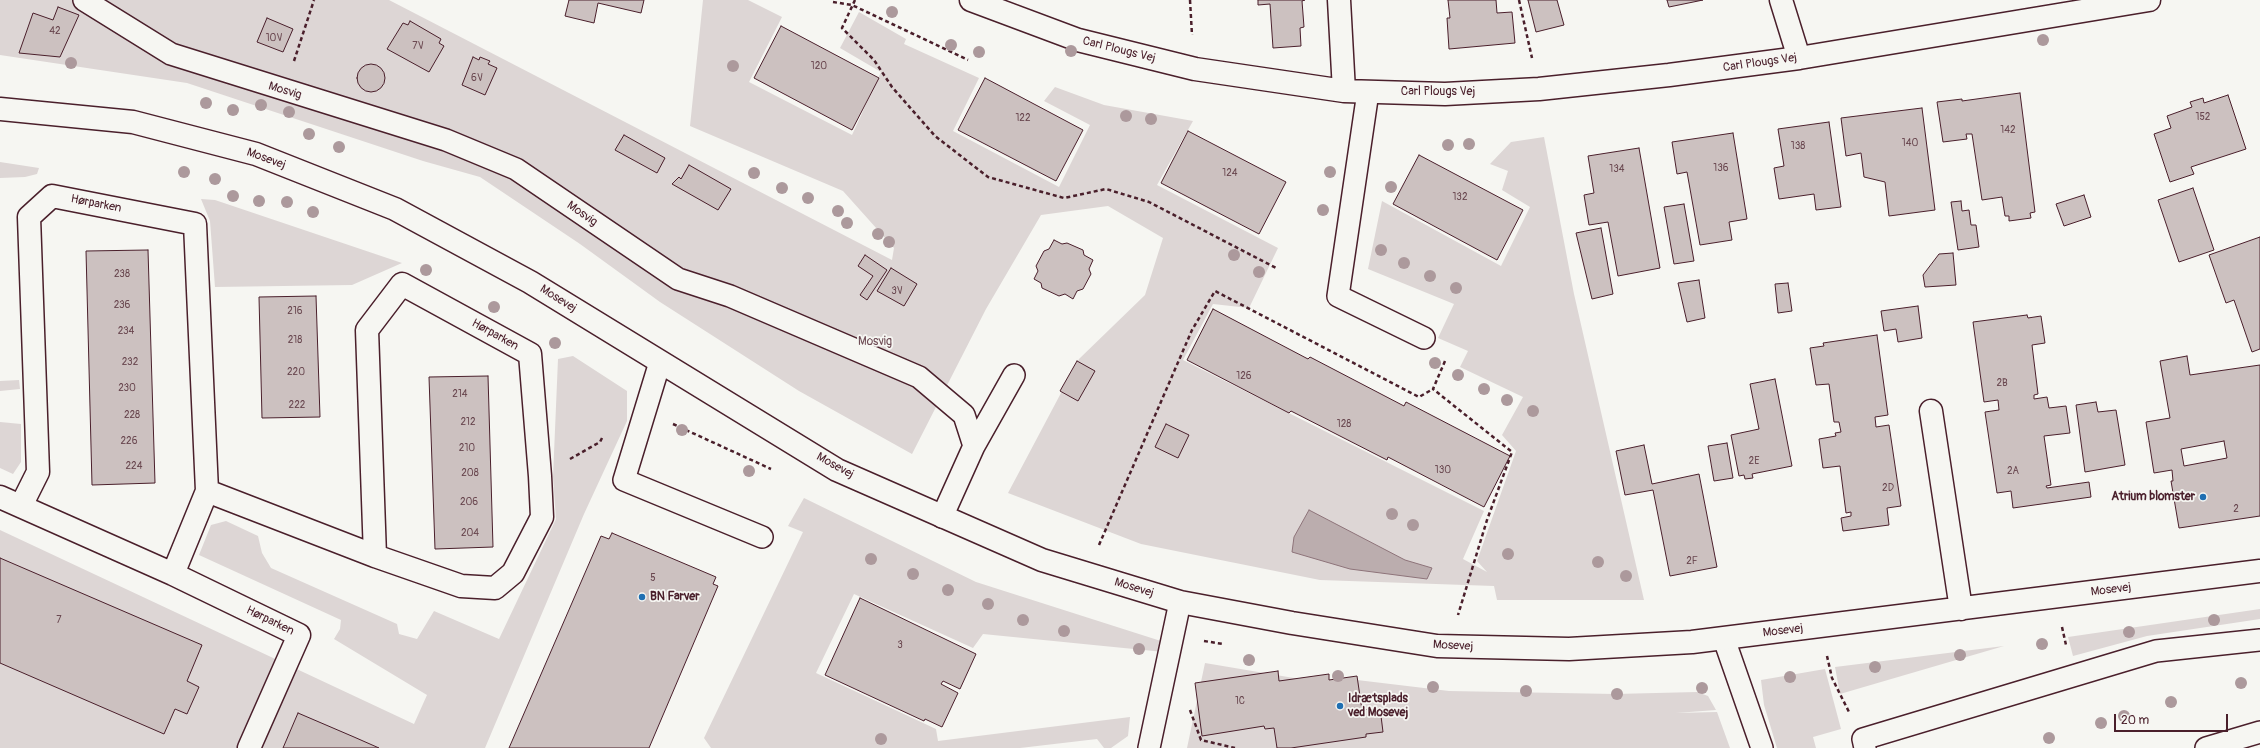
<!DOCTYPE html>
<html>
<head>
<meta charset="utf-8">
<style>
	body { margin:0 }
	#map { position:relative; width:2260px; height:748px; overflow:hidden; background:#f6f6f2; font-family:Pangolin,sans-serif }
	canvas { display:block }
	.scale { position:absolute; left:2114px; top:714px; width:114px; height:18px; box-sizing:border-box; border:2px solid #4a1f2b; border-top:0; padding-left:5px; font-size:12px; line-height:14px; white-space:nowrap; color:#4a1f2b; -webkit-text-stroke:3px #f6f6f2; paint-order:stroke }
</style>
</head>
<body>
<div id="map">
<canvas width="2260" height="748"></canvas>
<div class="scale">20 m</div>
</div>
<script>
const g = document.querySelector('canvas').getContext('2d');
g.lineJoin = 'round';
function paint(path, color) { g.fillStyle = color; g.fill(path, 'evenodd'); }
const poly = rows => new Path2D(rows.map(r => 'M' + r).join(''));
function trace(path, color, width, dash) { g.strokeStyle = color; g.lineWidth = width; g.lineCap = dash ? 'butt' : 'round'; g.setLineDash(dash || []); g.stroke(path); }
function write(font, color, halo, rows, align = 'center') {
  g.font = font + ' Pangolin,sans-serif'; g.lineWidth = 3.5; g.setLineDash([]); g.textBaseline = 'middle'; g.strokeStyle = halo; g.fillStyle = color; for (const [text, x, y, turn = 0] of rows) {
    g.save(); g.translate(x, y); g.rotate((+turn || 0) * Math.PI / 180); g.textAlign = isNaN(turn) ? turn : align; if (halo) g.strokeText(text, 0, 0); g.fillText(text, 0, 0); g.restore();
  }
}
paint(poly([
	[0,0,389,0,892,260,894,248,843,191,690,126,703,0,748,0,782,17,749,82,852,135,881,72,840,48,859,12,906,39,904,44,979,78,953,131,1059,187,1090,125,1044,101,1055,87,1104,105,1193,121,1157,185,1278,248,1249,308,1213,304,1183,360,1484,511,1463,559,1487,572,1477,561,1516,451,1502,435,1523,397,1460,367,1468,351,1438,338,1454,304,1368,269,1382,201,1501,266,1530,207,1502,190,1508,171,1490,164,1511,142,1544,137,1574,294,1644,600,1497,600,1494,586,1320,580,1141,544,1008,493,1079,359,1145,295,1163,238,1108,206,1041,215,986,309,912,454,799,391,660,302,580,244,480,177,423,161,187,83,0,55],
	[0,162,39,168,37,174,25,177,0,178],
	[201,199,215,200,402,263,352,285,215,287,210,221],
	[573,356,627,391,627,421,584,514,485,748,0,748,0,530,414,724,427,695,334,639,340,629,341,620,199,555,211,525,226,521,258,536,262,553,271,568,397,624,399,634,417,639,434,611,499,639,556,519,553,477,558,359],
	[19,380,20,389,0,391,0,381],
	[0,422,21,424,21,462,13,474,0,468],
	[804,498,976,582,1164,642,1164,652,983,634,973,648,854,594,816,673,936,729,938,741,1130,717,1128,736,1111,748,1104,748,1097,739,1020,748,711,748,704,738,803,532,788,526],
	[2260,609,2260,619,2147,636,2073,656,2068,637],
	[2004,646,1840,694,1835,667],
	[1205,663,1359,689,1357,680,1449,691,1615,694,1697,692,1708,696,1716,710,1676,713,1717,712,1730,748,1187,748],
	[1825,669,1841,729,1813,737,1816,748,1777,748,1764,705,1761,680]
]), '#ddd6d5');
const water = poly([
	[1309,510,1405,560,1432,568,1427,579,1350,569,1292,552,1294,537,1309,510]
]);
paint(water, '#bbadae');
trace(water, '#8e747a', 1);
const building = poly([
	[569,0,644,0,641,13,598,3,594,23,565,16,569,0],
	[1258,0,1305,0,1302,1,1304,27,1300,28,1301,46,1273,48,1270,4,1258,5,1258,0],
	[1448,0,1496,0,1497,13,1512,12,1515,43,1449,49,1447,18,1450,18,1448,0],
	[1528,0,1557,0,1564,25,1536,32,1528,0],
	[1667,0,1703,0,1669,7,1667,0],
	[58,7,79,15,60,57,19,53,33,13,53,20,58,7],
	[267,18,293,29,283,52,257,42,267,18],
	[410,21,441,39,439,43,444,46,429,72,387,49,403,23,408,25,410,21],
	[781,26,879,78,852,130,754,78,781,26],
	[473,57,479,60,480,57,490,61,488,64,497,68,485,95,462,85,473,57],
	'357 78a14 14 0 1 1 28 0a14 14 0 1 1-28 0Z',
	[985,78,1083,130,1056,181,958,130,985,78],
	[2020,93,2035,212,2030,213,2031,218,2009,221,2009,216,2005,216,2002,197,1982,200,1972,134,1966,134,1967,139,1943,142,1937,102,1962,99,1962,101,2020,93],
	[2228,95,2246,149,2191,167,2194,174,2170,182,2154,134,2171,128,2167,116,2192,107,2190,102,2203,98,2204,103,2228,95],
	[1922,108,1935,210,1889,216,1885,182,1864,177,1861,153,1846,156,1841,118,1922,108],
	[1829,122,1841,207,1816,210,1814,194,1779,199,1774,168,1784,166,1778,129,1829,122],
	[1188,131,1286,182,1259,234,1161,183,1188,131],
	[1733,133,1747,219,1729,222,1732,240,1700,245,1687,172,1677,174,1672,142,1733,133],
	[624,135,665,158,657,173,615,150,624,135],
	[1639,148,1660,268,1618,276,1608,222,1589,225,1584,195,1594,193,1588,156,1639,148],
	[1419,155,1523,210,1497,260,1393,204,1419,155],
	[689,165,731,189,718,210,672,184,679,177,681,179,689,165],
	[2193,188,2214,250,2179,262,2158,200,2193,188],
	[2084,195,2091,217,2064,226,2056,204,2084,195],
	[1961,201,1962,211,1969,210,1971,225,1976,225,1979,247,1958,250,1951,202,1961,201],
	[1684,204,1694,261,1674,264,1664,207,1684,204],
	[1601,228,1613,294,1592,299,1576,233,1601,228],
	[2260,237,2260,349,2252,352,2234,300,2226,303,2209,255,2260,237],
	[1054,240,1062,244,1067,243,1083,250,1084,255,1093,260,1089,269,1091,274,1083,289,1077,291,1073,299,1065,294,1059,296,1042,288,1041,283,1034,279,1038,271,1036,266,1044,251,1049,249,1054,240],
	[148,250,155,483,92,485,86,251,148,250],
	[1953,253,1956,285,1925,287,1923,275,1939,254,1953,253],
	[865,255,887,270,867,300,860,295,873,276,858,266,865,255],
	[891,268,917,284,904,306,877,291,891,268],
	[1699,280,1705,318,1687,322,1678,283,1699,280],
	[1788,283,1792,311,1778,313,1775,284,1788,283],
	[316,296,320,417,262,418,259,297,316,296],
	[1918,306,1922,338,1898,342,1896,329,1884,331,1881,311,1918,306],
	[1213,309,1308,359,1310,357,1404,406,1406,402,1510,456,1484,507,1388,457,1387,460,1291,411,1289,413,1187,360,1213,309],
	[2027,315,2028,318,2041,316,2045,343,2032,345,2038,394,2034,395,2034,399,2047,397,2049,408,2066,406,2070,433,2044,436,2051,485,2046,486,2047,488,2089,482,2091,497,2013,508,2011,491,1997,493,1985,412,1999,410,1998,400,1984,402,1973,322,2027,315],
	[1877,335,1888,415,1875,417,1876,427,1889,425,1901,506,1887,508,1889,525,1843,531,1841,518,1851,516,1851,512,1846,513,1840,466,1823,468,1819,439,1836,436,1835,433,1841,432,1839,422,1834,422,1829,384,1816,385,1810,348,1824,346,1823,343,1877,335],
	[2187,356,2190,375,2260,365,2260,516,2179,528,2171,481,2173,481,2172,470,2154,473,2146,422,2170,418,2160,361,2187,356],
	[2224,441,2227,458,2184,466,2181,449,2224,441],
	[1077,361,1095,371,1078,401,1060,391,1077,361],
	[488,376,493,547,435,549,429,377,488,376],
	[1775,379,1792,466,1752,474,1753,478,1745,479,1744,475,1739,476,1731,435,1759,429,1750,384,1775,379],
	[2096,402,2098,412,2116,410,2125,465,2085,472,2076,405,2096,402],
	[1166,424,1189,435,1178,458,1155,447,1166,424],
	[1727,443,1733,478,1714,481,1708,446,1727,443],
	[1644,445,1652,484,1699,474,1717,567,1670,576,1653,490,1625,495,1616,451,1644,445],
	[612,533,716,577,713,584,718,586,649,748,509,748,601,536,609,539,612,533],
	[0,558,202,645,187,681,199,687,187,714,175,709,164,734,0,663,0,558],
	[860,598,976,654,960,689,943,681,941,684,958,693,942,727,925,719,924,721,825,675,860,598],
	[1278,671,1279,681,1329,674,1329,680,1357,676,1362,710,1380,708,1383,732,1366,734,1366,737,1291,748,1277,748,1274,728,1265,729,1264,726,1202,736,1195,683,1278,671],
	[298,713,354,737,379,748,283,748,298,713]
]);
paint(building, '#ccc1c0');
trace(building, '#4a1f2b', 1);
const lane = poly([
	[84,0,171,54,446,140,516,169,678,279,730,296,919,377,964,415,974,446,942,517],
	[1368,92,1338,296,1424,338],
	[660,362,624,480,762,537],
	[974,446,1014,375],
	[1724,639,1762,748],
	[1149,748,1180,602],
	[1865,748,1863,739,2156,651,2260,640],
	[2206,748,2260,732]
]);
const street = poly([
	[971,0,1078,40,1195,69,1344,91,1445,94,1539,89,1669,75,1799,58,2149,0],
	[1339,0,1344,91],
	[1781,0,1799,58],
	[0,109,133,122,256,154,395,209,530,282,837,470,1042,560,1180,602,1292,623,1437,646,1569,649,1692,642,2260,571],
	[1931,411,1961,609],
	[207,491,375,556,367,330,402,284,530,354,540,476,542,517,513,573,495,588,461,586,375,556],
	[0,497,173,574,299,635,249,748],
	[21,506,38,472,29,217,52,196,195,224,207,491,173,574]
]);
trace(lane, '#4a1f2b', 24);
trace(street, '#4a1f2b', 25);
trace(poly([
	[855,0,842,28,874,60,892,87,935,136,988,177,1064,198,1106,189,1149,202,1278,269],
	[1190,0,1192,35],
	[1519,0,1532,58],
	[833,2,852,5,968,60],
	[294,61,314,0],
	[1445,361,1433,389,1512,452,1487,520,1458,615],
	[673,424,771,469],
	[570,459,600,442,603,436],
	[1099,545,1192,330,1215,291,1419,397,1433,389],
	[2062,627,2066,645],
	[1204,641,1223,644],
	[1827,656,1832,678,1849,712],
	[1190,710,1201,740,1235,748]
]), '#4a1f2b', 2.5, [4, 3]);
trace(lane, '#f6f6f2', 21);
trace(street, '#f6f6f2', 22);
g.fillStyle = '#ac999c';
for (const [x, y] of [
	[892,12],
	[2043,40],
	[951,45],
	[1071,51],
	[979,52],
	[71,63],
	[733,66],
	[206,103],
	[261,105],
	[233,110],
	[289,112],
	[1126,116],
	[1151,119],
	[309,134],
	[1469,144],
	[1448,145],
	[339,147],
	[184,172],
	[1330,172],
	[754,173],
	[215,179],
	[1391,187],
	[782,188],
	[233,196],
	[808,198],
	[259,201],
	[287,202],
	[1323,210],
	[838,211],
	[313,212],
	[847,223],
	[878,234],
	[889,242],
	[1381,250],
	[1234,255],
	[1404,263],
	[426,270],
	[1259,272],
	[1430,276],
	[1456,288],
	[494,307],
	[555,343],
	[1435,363],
	[1458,375],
	[1484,389],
	[1507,400],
	[1533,411],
	[682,430],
	[749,471],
	[1392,514],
	[1413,525],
	[1508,554],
	[871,559],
	[1598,562],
	[913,574],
	[1626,576],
	[948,590],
	[988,604],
	[1023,620],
	[2214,620],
	[1064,631],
	[2129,632],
	[2042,644],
	[1139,649],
	[1960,655],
	[1249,660],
	[1875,667],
	[1338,676],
	[1790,677],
	[2241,683],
	[1433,687],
	[1702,688],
	[1526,691],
	[1617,694],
	[2171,702],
	[2124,716],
	[2101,723],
	[2049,738],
	[881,739]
]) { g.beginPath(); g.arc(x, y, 6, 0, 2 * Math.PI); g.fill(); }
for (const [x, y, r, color] of [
	[2203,497,4,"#1f6fb2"],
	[642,597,4,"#1f6fb2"],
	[1340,706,4,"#1f6fb2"]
]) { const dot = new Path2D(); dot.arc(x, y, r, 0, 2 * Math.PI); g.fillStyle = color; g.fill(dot); trace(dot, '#f6f6f2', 1.5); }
write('10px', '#6a4850', null, [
	["42",55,31],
	["10V",274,38],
	["7V",418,46],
	["120",819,66],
	["6V",477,78],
	["152",2203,117],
	["122",1023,118],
	["142",2008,130],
	["140",1910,143],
	["138",1798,146],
	["136",1721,168],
	["134",1617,169],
	["124",1230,173],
	["132",1460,197],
	["238",122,274],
	["3V",897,291],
	["236",122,305],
	["216",295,311],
	["234",126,331],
	["218",295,340],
	["232",130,362],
	["220",296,372],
	["126",1244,376],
	["2B",2002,383],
	["230",127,388],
	["214",460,394],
	["222",297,405],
	["228",132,415],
	["212",468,422],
	["128",1344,424],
	["226",129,441],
	["210",467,448],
	["2E",1754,461],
	["224",134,466],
	["130",1443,470],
	["2A",2013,471],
	["208",470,473],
	["2D",1888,488],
	["206",469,502],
	["2",2236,509],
	["204",470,533],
	["2F",1692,561],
	["5",653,578],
	["7",59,620],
	["3",900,645],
	["1C",1240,701]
]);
write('12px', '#4a1f2b', '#f6f6f2', [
	["Carl Plougs Vej",1119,50,14],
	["Carl Plougs Vej",1760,63,-8],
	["Mosvig",285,91,17],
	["Carl Plougs Vej",1438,92],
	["Mosevej",266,159,20],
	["Hørparken",96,204,11],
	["Mosvig",582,214,35],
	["Mosevej",558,299,32],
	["Hørparken",495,335,29],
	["Mosevej",835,466,29],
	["Mosevej",1134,588,17],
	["Mosevej",2111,590,-7],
	["Hørparken",270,621,26],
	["Mosevej",1783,631,-7],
	["Mosevej",1453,646,3]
]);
write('12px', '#6f4d56', '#f6f6f2', [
	["Mosvig",875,342]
]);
write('bold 12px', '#4a1f2b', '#f6f6f2', [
	["Atrium blomster",2195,497,"right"],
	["BN Farver",650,597],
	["Idrætsplads",1348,699],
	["ved Mosevej",1348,713]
], 'left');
</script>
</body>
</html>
